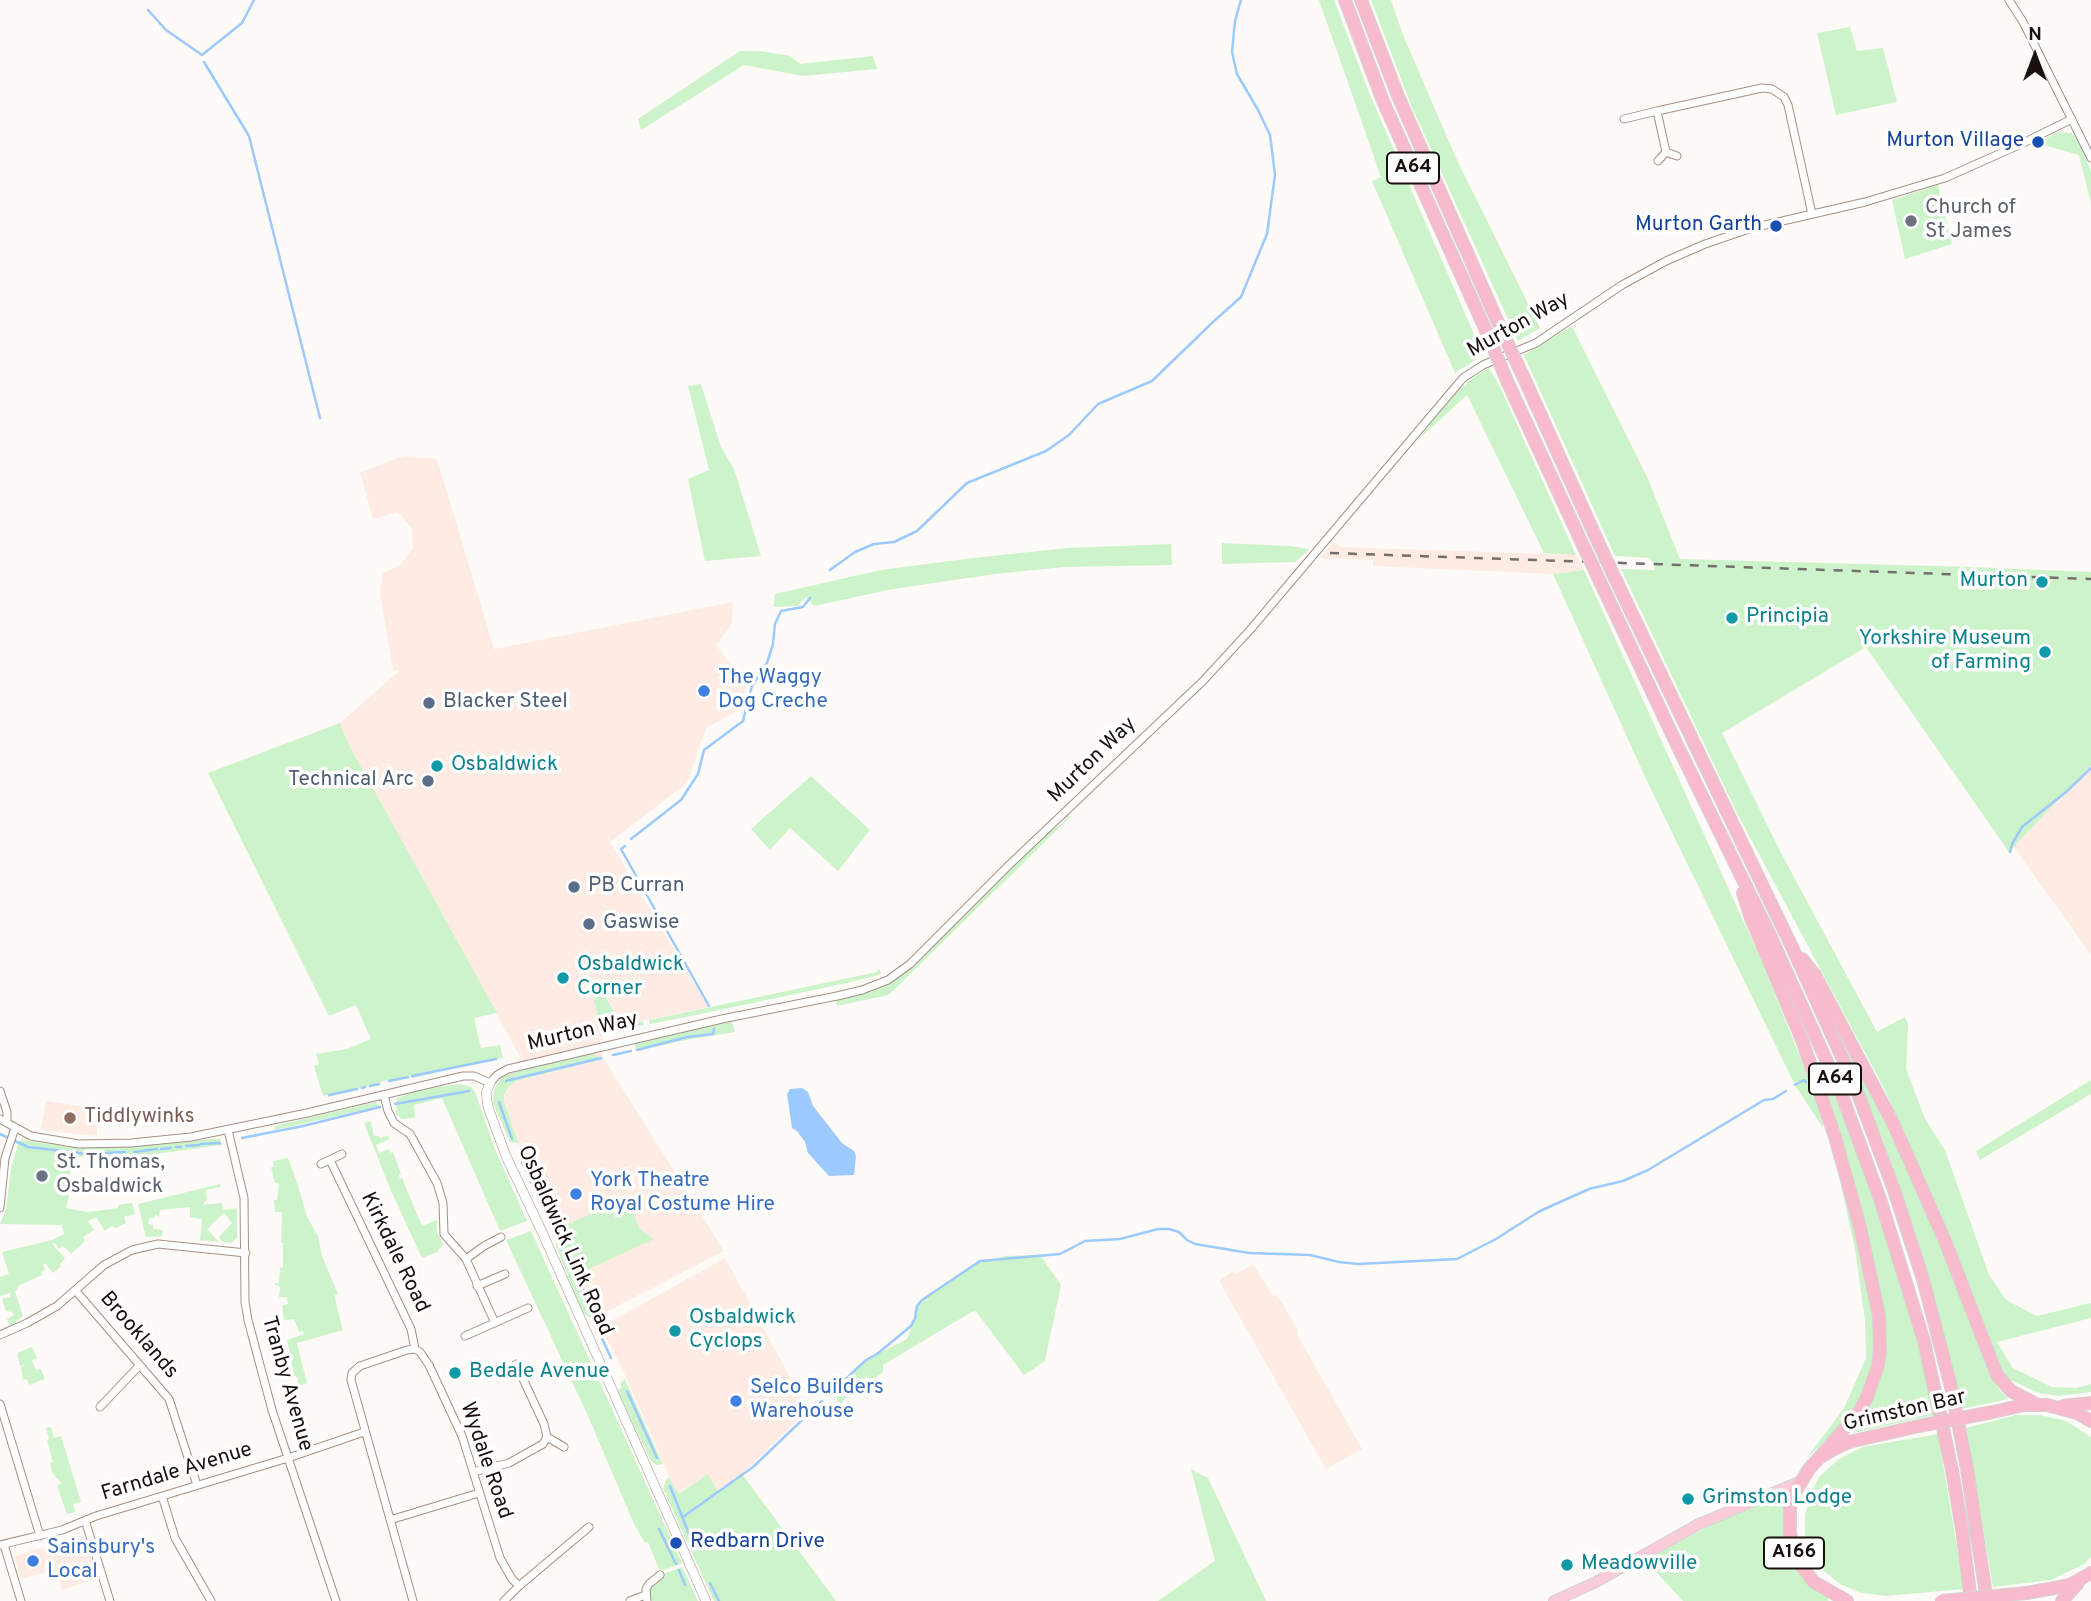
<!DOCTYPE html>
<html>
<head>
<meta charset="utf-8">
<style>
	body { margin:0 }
	#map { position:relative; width:2091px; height:1601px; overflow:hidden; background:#fefaf8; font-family:Overpass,sans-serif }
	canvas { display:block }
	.north { position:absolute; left:2000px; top:21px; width:70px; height:70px; -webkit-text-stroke:5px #fff; paint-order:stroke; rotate:0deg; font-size:19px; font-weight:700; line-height:28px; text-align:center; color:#18100d }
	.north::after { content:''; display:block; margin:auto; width:24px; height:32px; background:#18100d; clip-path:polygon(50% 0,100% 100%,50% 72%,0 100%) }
</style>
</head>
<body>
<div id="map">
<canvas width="2091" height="1601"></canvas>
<div class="north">N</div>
</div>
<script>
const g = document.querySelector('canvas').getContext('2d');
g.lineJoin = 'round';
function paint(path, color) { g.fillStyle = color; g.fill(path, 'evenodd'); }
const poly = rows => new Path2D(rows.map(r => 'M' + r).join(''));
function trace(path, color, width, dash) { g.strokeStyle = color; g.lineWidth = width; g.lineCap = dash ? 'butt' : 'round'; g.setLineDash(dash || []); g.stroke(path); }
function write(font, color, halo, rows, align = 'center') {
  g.font = font + ' Overpass,sans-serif'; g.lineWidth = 7; g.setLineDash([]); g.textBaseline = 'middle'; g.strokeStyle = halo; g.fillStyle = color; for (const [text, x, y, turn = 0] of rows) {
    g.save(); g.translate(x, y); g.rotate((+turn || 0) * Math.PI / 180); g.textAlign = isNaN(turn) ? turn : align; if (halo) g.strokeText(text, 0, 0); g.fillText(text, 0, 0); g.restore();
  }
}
paint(poly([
	[404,456,437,459,494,649,733,602,732,624,716,645,746,685,739,710,706,728,687,783,610,842,708,1007,622,1025,596,979,591,986,603,1040,597,1042,604,1059,724,1251,602,1314,594,1310,517,1142,507,1112,504,1102,505,1091,511,1084,525,1078,527,1075,519,1055,348,743,340,723,400,670,393,671,380,593,383,573,401,564,413,548,412,529,398,512,373,519,360,472],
	[1333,542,1341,547,1576,555,1584,570,1553,574,1373,566,1373,560,1320,558],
	[2091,764,2091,955,2013,846],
	[46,1101,98,1109,97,1136,41,1130],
	[725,1258,808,1410,742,1474,718,1493,708,1474,677,1494,621,1366,606,1338,603,1326],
	[1253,1264,1273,1296,1277,1295,1297,1328,1298,1336,1362,1449,1326,1469,1219,1281,1233,1271,1236,1274],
	[82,1536,86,1537,97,1578,62,1590,56,1569,21,1579,14,1556]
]), '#feece4');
paint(poly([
	[1319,0,1334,0,1370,95,1483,355,1455,373,1372,181,1381,177],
	[1371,0,1391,0,1403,35,1456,158,1540,328,1518,341,1411,105],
	[1850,27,1857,51,1883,48,1897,102,1836,115,1817,33],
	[740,51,760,51,790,56,800,64,873,56,877,69,803,76,744,65,641,130,638,119],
	[2058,132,2071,133,2076,137,2082,148,2091,172,2091,204,2079,155,2040,144,2040,141],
	[1938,185,1952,244,1905,259,1892,200],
	[1572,326,1648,479,1680,559,1972,567,2091,572,2091,765,2009,852,1866,647,1722,733,1780,851,1877,1032,1905,1017,1908,1025,1906,1069,1925,1119,1945,1150,1989,1275,2006,1300,2037,1316,2091,1303,2091,1318,1997,1342,2013,1368,2052,1387,2076,1388,2091,1384,2091,1392,2059,1396,2039,1393,2006,1378,1998,1362,1920,1171,1885,1090,1737,813,1621,569,1655,570,1655,568,1650,558,1615,556,1524,355],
	[1489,368,1500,387,1576,555,1544,553,1467,395,1417,441,1454,394,1474,377],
	[701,384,721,447,734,469,761,556,705,561,688,479,709,470,688,386],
	[1222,543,1289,546,1310,549,1295,562,1222,564],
	[1171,544,1172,565,1065,567,995,574,893,589,814,606,806,597,797,606,774,607,775,594,881,570,973,558,1068,548],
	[1584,570,1761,960,1814,1092,1822,1116,1823,1128,1795,1085,1647,781,1553,574],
	[340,723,348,743,497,1013,474,1018,481,1048,500,1045,503,1058,412,1078,411,1075,408,1076,408,1078,389,1082,388,1080,384,1081,329,1097,328,1095,323,1096,314,1066,319,1064,316,1054,347,1049,371,1039,356,1005,329,1016,208,773],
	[811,776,870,830,838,871,790,828,770,850,751,829],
	[1068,814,1070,817,894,990,888,995,837,1006,836,1001,838,999,871,990,886,984,913,967,1042,837,1064,822],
	[879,968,881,973,879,975,847,983,686,1017,650,1024,649,1022,649,1020,877,972],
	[595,979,622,1025,643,1021,644,1025,601,1033,591,986],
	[728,1020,733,1024,735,1032,691,1039,636,1051,635,1046,635,1042],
	[1850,1050,1914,1180,1949,1265,1988,1371,1999,1389,2008,1399,1962,1409,1948,1350,1922,1257,1883,1140,1847,1052],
	[591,1053,604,1059,526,1078,515,1082,508,1087,504,1095,504,1102,518,1143,510,1142,493,1103,494,1091,502,1076,542,1064],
	[1826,1074,1876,1202,1898,1272,1924,1366,1934,1415,1853,1433,1866,1412,1878,1382,1886,1354,1885,1328,1822,1081],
	[2091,1080,2091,1094,1980,1160,1976,1151],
	[460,1084,471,1087,475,1092,496,1152,527,1221,500,1231,442,1098,414,1105,415,1118,402,1119,396,1114,397,1098,409,1093,437,1087],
	[375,1102,380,1106,275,1130,274,1126],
	[371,1121,374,1136,379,1136,380,1138,388,1136,390,1139,376,1145,379,1153,389,1149,391,1153,393,1152,401,1174,399,1175,400,1179,402,1178,422,1226,437,1220,437,1231,443,1244,437,1252,422,1258,391,1191,364,1123],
	[213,1139,220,1139,222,1145,141,1156,67,1157,70,1168,69,1195,66,1208,87,1212,98,1211,118,1208,118,1205,132,1203,135,1214,124,1217,126,1223,116,1228,111,1226,105,1231,96,1217,88,1221,94,1230,83,1237,85,1241,71,1254,63,1246,59,1249,55,1243,52,1244,65,1258,60,1264,61,1266,53,1273,45,1263,43,1265,45,1269,41,1273,42,1275,20,1285,15,1292,23,1316,11,1325,0,1329,9,1325,7,1319,14,1315,12,1312,6,1311,2,1299,10,1297,10,1293,0,1296,0,1277,9,1274,2,1252,52,1240,64,1234,62,1225,0,1224,6,1209,11,1168,19,1141,23,1140,49,1144,104,1148],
	[288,1158,298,1185,307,1217,318,1236,322,1256,338,1294,335,1295,336,1303,343,1330,297,1343,307,1383,297,1387,298,1379,294,1374,291,1359,287,1360,291,1357,287,1340,304,1334,303,1331,299,1332,294,1319,284,1320,282,1305,288,1304,287,1297,279,1297,280,1287,274,1284,279,1283,280,1268,283,1267,283,1243,281,1243,282,1212,275,1212,274,1200,277,1200,279,1186,278,1183,275,1183,271,1167,274,1167,273,1161],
	[1838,1172,1860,1249,1873,1308,1875,1333,1874,1359,1867,1383,1855,1408,1843,1425,1806,1459,1844,1408,1866,1358,1865,1320,1855,1249],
	[220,1184,221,1187,206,1190,207,1201,204,1201,204,1205,222,1203,223,1210,237,1208,237,1238,231,1243,223,1242,219,1237,232,1223,224,1213,207,1229,219,1242,200,1240,202,1219,190,1217,190,1207,160,1210,159,1218,156,1214,154,1218,149,1218,148,1224,153,1225,153,1229,163,1230,162,1236,146,1237,138,1204],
	[631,1197,632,1210,639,1227,643,1232,654,1239,578,1274,594,1310,602,1314,591,1318,584,1314,577,1300,556,1245,554,1235,565,1228,565,1225],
	[531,1231,682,1563,678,1565,663,1570,659,1569,648,1542,645,1543,635,1526,588,1416,506,1240],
	[1040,1255,1061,1285,1045,1361,1024,1375,975,1310,883,1365,883,1372,873,1379,866,1377,838,1406,836,1395,866,1360,907,1339,915,1318,917,1306,922,1300,972,1265,981,1261,1006,1256],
	[32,1347,37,1359,32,1360,33,1363,36,1370,41,1369,45,1379,29,1385,27,1379,23,1380,21,1367,25,1365,20,1366,17,1353],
	[625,1379,660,1458,663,1464,657,1465,651,1461,634,1426,618,1390,621,1388,621,1382],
	[2016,1415,2040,1415,2066,1421,2091,1437,2091,1557,2084,1564,2051,1580,1993,1587,1966,1428],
	[51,1427,54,1438,61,1436,81,1502,73,1504,75,1512,67,1514,57,1485,62,1483,53,1474,50,1463,53,1462,47,1441,49,1439,46,1428],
	[1938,1434,1964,1589,1886,1596,1862,1593,1840,1584,1824,1571,1811,1553,1805,1535,1805,1515,1811,1492,1820,1476,1839,1459,1863,1447],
	[1191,1469,1208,1478,1266,1601,1158,1601,1215,1561],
	[708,1474,718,1492,742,1474,836,1601,714,1601,663,1489,666,1480,669,1477,678,1494],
	[1789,1496,1787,1510,1805,1578,1819,1592,1829,1597,1828,1601,1683,1601,1645,1560,1711,1525,1747,1509],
	[682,1567,698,1601,652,1601,649,1592,652,1586,663,1574]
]), '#cdf3ca');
paint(poly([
	[802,1088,808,1092,813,1106,842,1143,854,1151,856,1156,854,1175,829,1176,808,1153,805,1142,797,1131,792,1128,787,1094,790,1089]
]), '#9ccafe');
trace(poly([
	[148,10,166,30,202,55,242,23,254,0],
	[204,62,249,136,320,418],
	[830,570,855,552,874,544,894,542,917,531,967,483,1046,451,1069,435,1098,404,1152,381,1214,321,1241,297,1267,234,1275,175,1270,135,1258,110,1237,74,1232,52,1235,21,1241,0],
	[631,839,681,800,698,774,704,750,743,721,752,686,767,663,773,644,775,624,781,611,803,607,810,598],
	[625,846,621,849,709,1006],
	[2010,852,2012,844,2022,827,2066,792,2091,768],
	[637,1050,687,1037,713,1034,714,1029],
	[613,1055,631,1051],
	[412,1076,496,1059],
	[389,1081,408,1077],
	[506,1081,601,1058],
	[1795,1085,1804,1080,1806,1082],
	[370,1086,379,1084],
	[362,1088,365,1087],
	[329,1095,357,1089],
	[499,1102,512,1139],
	[395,1104,469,1091],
	[0,1134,28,1147,88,1154],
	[242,1138,303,1126,380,1107],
	[201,1144,220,1143],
	[186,1146,199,1145],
	[176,1147,181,1147],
	[161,1149,171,1148],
	[134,1152,157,1149],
	[105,1153,125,1152],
	[94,1154,99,1154],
	[522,1162,545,1213],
	[558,1241,590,1312],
	[600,1334,611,1358],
	[627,1391,657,1458],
	[833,1391,866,1360,877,1354,911,1326,915,1318,917,1306,922,1300,980,1261,1060,1254,1085,1241,1120,1239,1158,1229,1169,1229,1179,1232,1187,1240,1195,1244,1249,1253,1310,1255,1339,1262,1358,1264,1457,1259,1496,1239,1538,1212,1589,1189,1623,1181,1648,1170,1764,1100,1773,1099,1786,1091],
	[670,1486,693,1544],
	[683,1517,753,1467,822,1401],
	[659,1529,676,1564],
	[679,1570,685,1585],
	[710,1583,719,1601]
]), '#9ccafe', 2.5);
const minor = poly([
	[2009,0,2023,22,2091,158],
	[1624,119,1657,111],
	[1666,152,1677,156],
	[1658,161,1666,152,1657,111,1762,88,1772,89,1784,97,1788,105,1812,214],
	[0,1091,7,1112,7,1123],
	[384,1095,388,1111,394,1123,410,1134,437,1183,443,1203,444,1234,466,1259,495,1323],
	[0,1119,31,1136,79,1144,131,1143,191,1137,307,1113,463,1076,474,1076,490,1083,497,1075,508,1069,722,1019,837,996,862,990,888,980,910,964,1009,865,1203,681,1250,630,1463,378,1483,365,1536,343,1622,285,1666,261,1705,244,1752,228,1865,202,1945,178,2019,145,2072,119],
	[228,1130,244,1198,245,1302,248,1320,272,1410,336,1601],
	[330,1160,411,1329,415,1349],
	[321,1164,342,1154],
	[0,1208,5,1158,15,1128],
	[466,1259,484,1246,501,1237],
	[477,1286,505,1274],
	[75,1290,169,1399,197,1485],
	[0,1335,27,1323,57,1306,104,1265,132,1250,158,1244,246,1253],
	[465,1336,528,1308],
	[415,1349,420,1352,429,1365,462,1436,500,1558,512,1579,519,1586,589,1527],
	[522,1376,532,1372],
	[0,1404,40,1536],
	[100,1407,140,1365],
	[547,1437,564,1447],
	[473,1472,509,1463,543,1444,547,1437,544,1424,516,1364],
	[162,1496,175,1538,211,1601],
	[85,1520,110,1601],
	[390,1520,479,1493],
	[0,1545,62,1530,96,1516,288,1458,364,1432],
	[4,1545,21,1601],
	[413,1601,351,1380,352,1373,360,1366,407,1350,415,1349],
	[504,1601,519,1586],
	[630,1601,645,1595],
	[647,1601,646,1589,649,1584,660,1575]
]);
const tertiary = poly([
	[490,1083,486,1093,488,1107,506,1156,542,1232,706,1601]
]);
const primary = poly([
	[1554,1601,1594,1583,1699,1524,1799,1482]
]);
const trunk = poly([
	[1345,0,1383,101,1487,333],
	[1361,0,1398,96,1500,327],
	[1523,376,1598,542],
	[1508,383,1581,541],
	[1604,590,1679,749,1768,931,1841,1093,1861,1147,1880,1199,1924,1341,1952,1470,1962,1529,1971,1601],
	[1621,591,1791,945,1855,1086,1894,1190,1923,1279,1952,1391,1967,1469,1987,1601],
	[1743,893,1750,916,1802,1040,1835,1137,1860,1227,1879,1316,1880,1349,1878,1366,1867,1397,1859,1412,1819,1458],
	[1802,959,1815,975,1893,1123,1945,1241,1997,1375,2011,1391,2038,1405],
	[2063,1406,2091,1403],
	[1993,1412,2024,1405,2047,1405,2077,1413,2091,1421],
	[2027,1593,2070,1585,2091,1573],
	[1847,1601,1814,1582,1796,1559,1790,1533,1790,1506,1795,1492,1809,1469,1819,1458,1834,1449,1849,1442,1919,1426],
	[2062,1601,2078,1583]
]);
trace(minor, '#a49087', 9);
trace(tertiary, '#a49087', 10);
trace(primary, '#d5d4d3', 12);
trace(trunk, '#d5d4d3', 14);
trace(minor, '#fff', 7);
trace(tertiary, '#fff', 9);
trace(primary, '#f9ccd8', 10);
trace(trunk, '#f7bbcb', 12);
trace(poly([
	[1330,553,2091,579]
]), '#746e6c', 2.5, [9, 9]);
const trunkBridge = poly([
	[1500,327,1523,376],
	[1487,333,1508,383],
	[1581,541,1604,590],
	[1598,542,1621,591],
	[1919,1426,1993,1412],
	[1941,1601,2027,1593]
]);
trace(trunkBridge, '#d5d4d3', 14, []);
trace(trunkBridge, '#f7bbcb', 12);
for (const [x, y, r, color] of [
	[2038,142,7,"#1a4fb4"],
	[1911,221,7,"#6b7280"],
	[1776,226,7,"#1a4fb4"],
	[2042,582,7,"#0f9aa8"],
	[1732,618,7,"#0f9aa8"],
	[2045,652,7,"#0f9aa8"],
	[704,691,7,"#3f7fe0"],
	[429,703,7,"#5c6f8a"],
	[437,766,7,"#0f9aa8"],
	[428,781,7,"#5c6f8a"],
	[574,887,7,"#5c6f8a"],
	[589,924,7,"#5c6f8a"],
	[563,978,7,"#0f9aa8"],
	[70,1118,7,"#8d6e63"],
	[42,1176,7,"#6b7280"],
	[576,1194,7,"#3f7fe0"],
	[675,1331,7,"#0f9aa8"],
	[455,1373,7,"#0f9aa8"],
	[736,1401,7,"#3f7fe0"],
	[1688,1499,7,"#0f9aa8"],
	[676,1543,7,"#1a4fb4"],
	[33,1561,7,"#3f7fe0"],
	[1567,1565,7,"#0f9aa8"]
]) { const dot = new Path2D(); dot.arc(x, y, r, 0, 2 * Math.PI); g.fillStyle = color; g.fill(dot); trace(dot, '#fff', 2.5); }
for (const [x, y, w] of [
	[1413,168,52],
	[1835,1079,52],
	[1794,1553,60]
]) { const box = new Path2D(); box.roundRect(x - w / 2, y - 15.5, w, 31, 5); g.fillStyle = '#fff'; g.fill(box); trace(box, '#18100d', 2); }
write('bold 19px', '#18100d', null, [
	["A64",1413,168],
	["A64",1835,1079],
	["A166",1794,1553]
]);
write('21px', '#164399', '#fff', [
	["Murton Village",2024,142],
	["Murton Garth",1762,226],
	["Redbarn Drive",690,1543,"left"]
], 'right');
write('21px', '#5b616d', '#fff', [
	["Church of",1925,209],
	["St James",1925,233],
	["St. Thomas,",56,1164],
	["Osbaldwick",56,1188]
], 'left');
write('21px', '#18100d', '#fff', [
	["Murton Way",1519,326,-29],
	["Murton Way",1093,761,-44],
	["Murton Way",583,1033,-13],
	["Osbaldwick Link Road",564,1241,66],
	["Kirkdale Road",394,1253,64],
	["Brooklands",138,1336,49],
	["Tranby Avenue",286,1384,74],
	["Grimston Bar",1905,1412,-13],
	["Wydale Road",485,1461,71],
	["Farndale Avenue",177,1473,-17]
]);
write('21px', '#0d838f', '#fff', [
	["Murton",2028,582,"right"],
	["Principia",1746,618],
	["Yorkshire Museum",2031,640,"right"],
	["of Farming",2031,664,"right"],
	["Osbaldwick",451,766],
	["Osbaldwick",577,966],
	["Corner",577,990],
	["Osbaldwick",689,1319],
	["Cyclops",689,1343],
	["Bedale Avenue",469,1373],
	["Grimston Lodge",1702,1499],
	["Meadowville",1581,1565]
], 'left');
write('21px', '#366cbe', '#fff', [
	["The Waggy",718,679],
	["Dog Creche",718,703],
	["York Theatre",590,1182],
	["Royal Costume Hire",590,1206],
	["Selco Builders",750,1389],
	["Warehouse",750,1413],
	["Sainsbury's",47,1549],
	["Local",47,1573]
], 'left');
write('21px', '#4e5e75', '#fff', [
	["Blacker Steel",443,703],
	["Technical Arc",414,781,"right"],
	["PB Curran",588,887],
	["Gaswise",603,924]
], 'left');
write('21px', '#785e54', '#fff', [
	["Tiddlywinks",84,1118]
], 'left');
</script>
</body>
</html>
